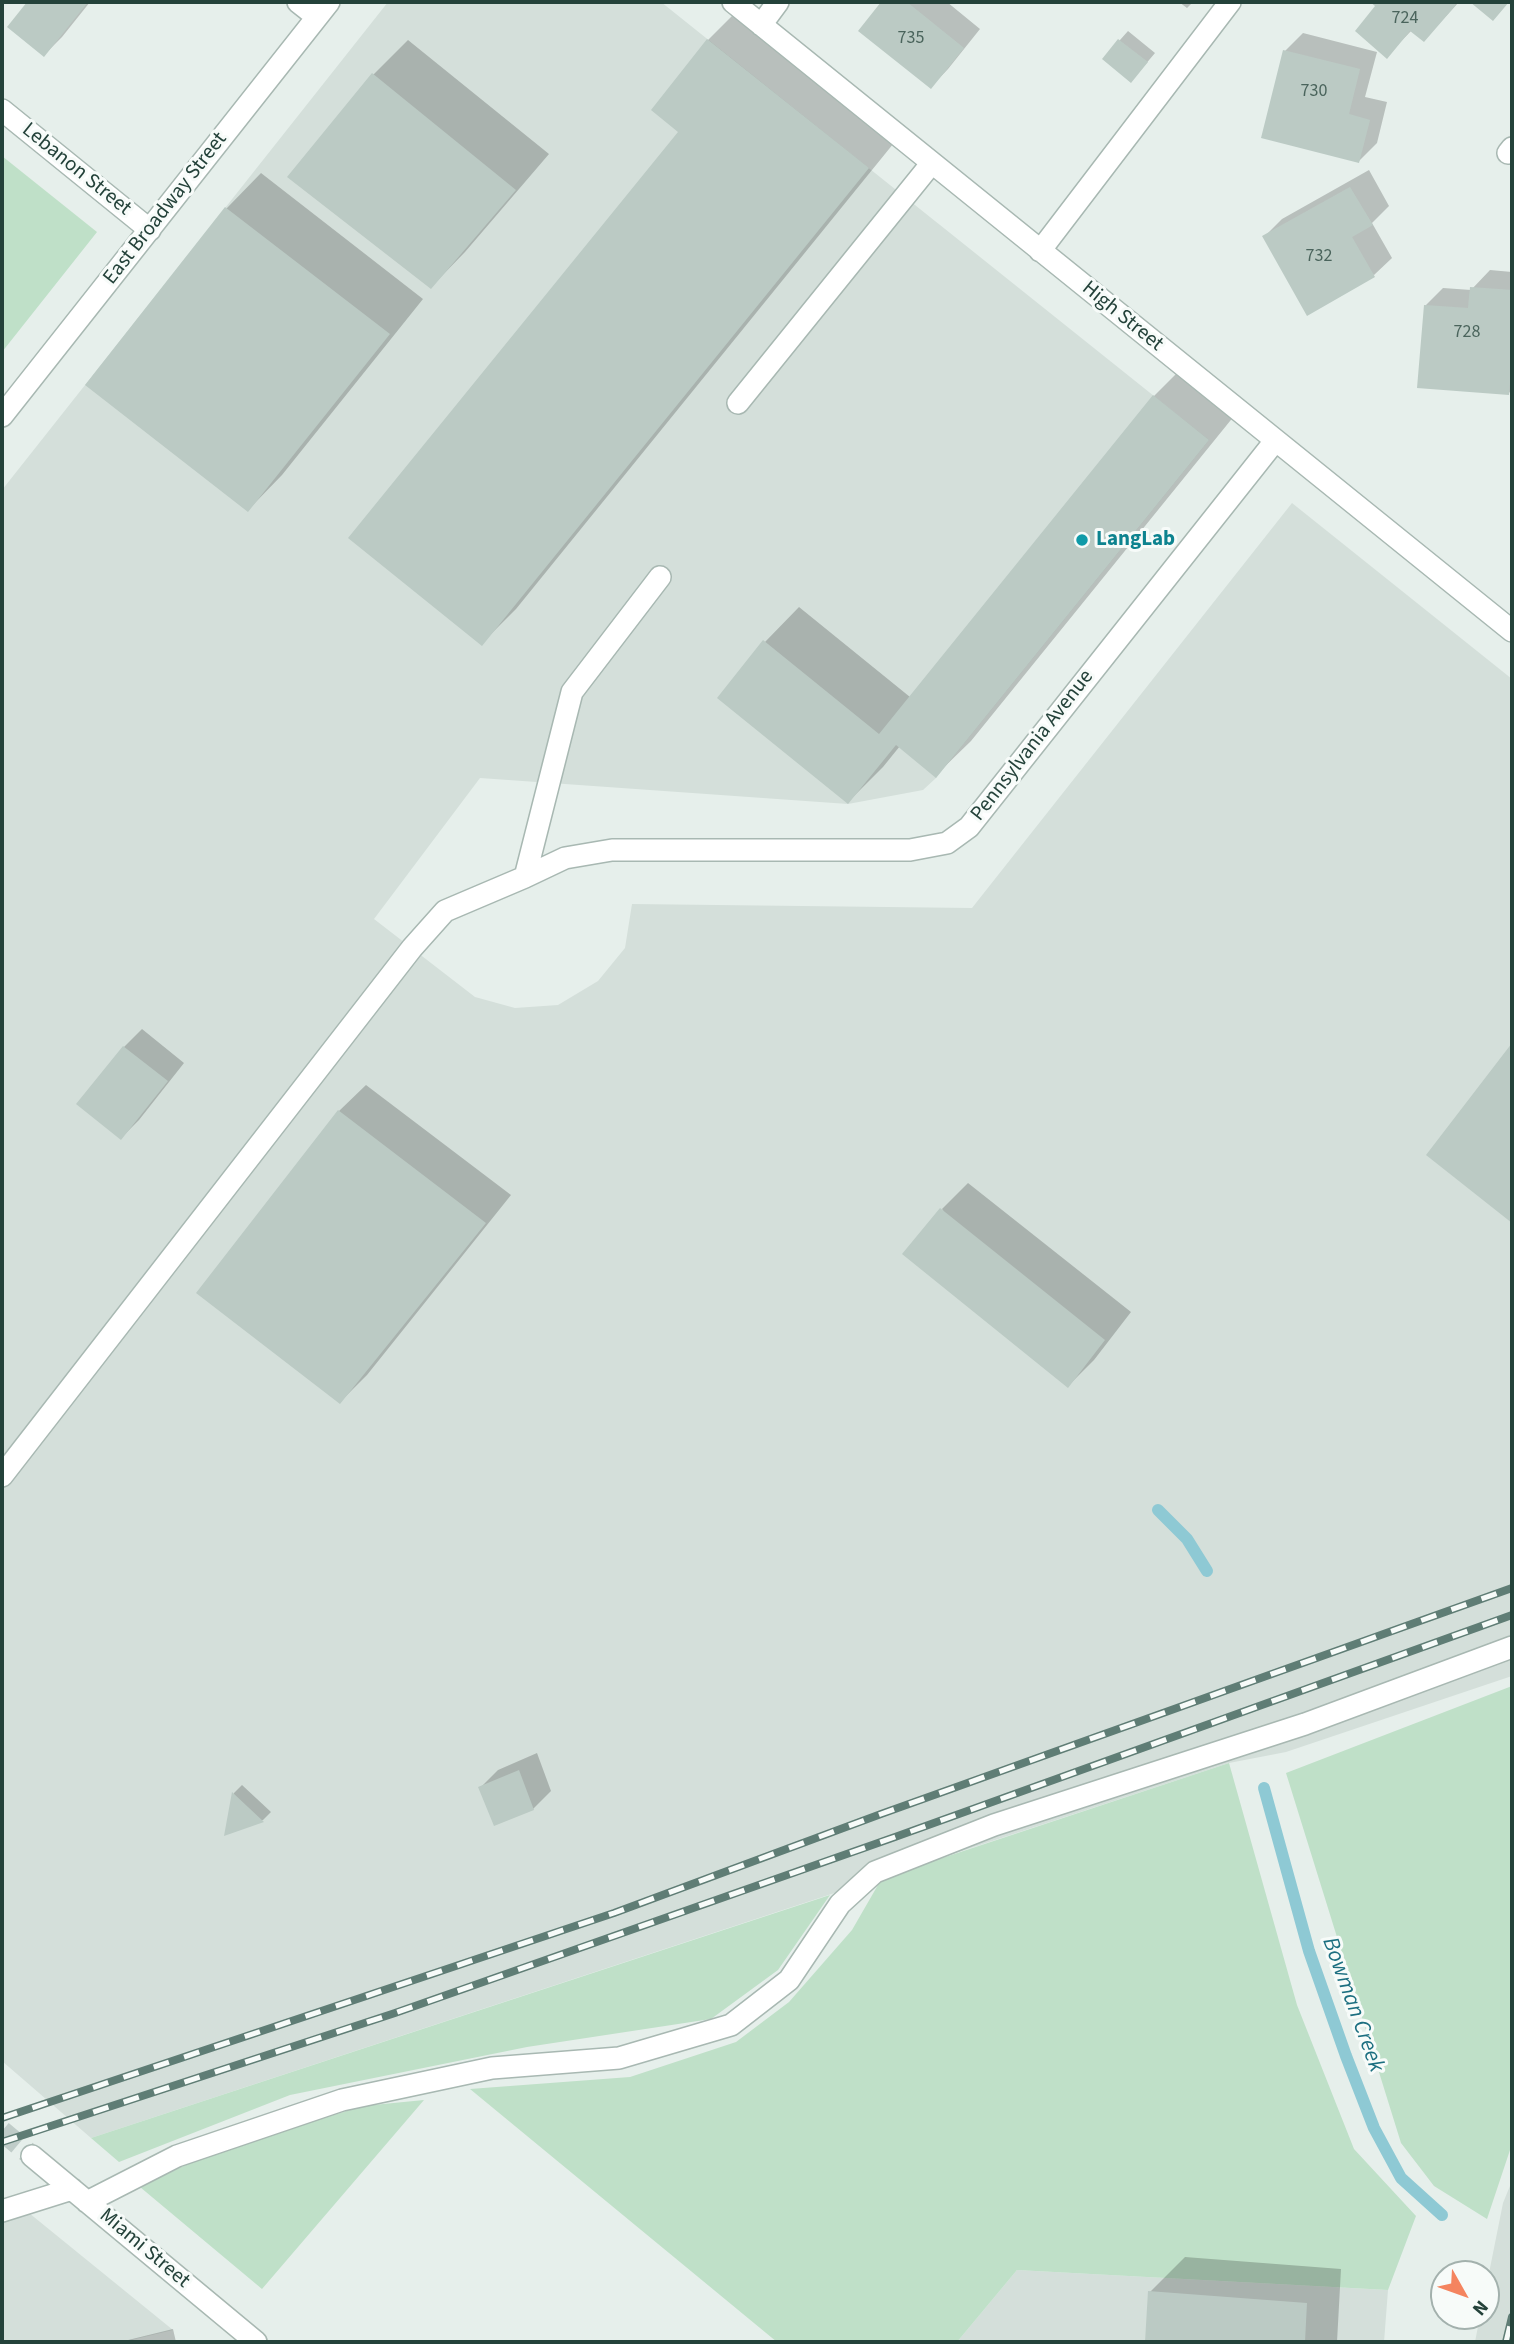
<!DOCTYPE html>
<html>
<head>
<meta charset="utf-8">
<style>
	body { margin:0 }
	#map { position:relative; width:1514px; height:2344px; overflow:hidden; background:#e6efeb; font-family:"Source Sans 3",sans-serif }
	canvas { display:block }
	.frame { position:absolute; inset:0; border:4px solid #24423a; pointer-events:none }
	.north { position:absolute; left:1430px; top:2260px; width:70px; height:70px; box-sizing:border-box; background:#f7fbf9; border:2px solid #a3b1ad; border-radius:50%; rotate:130deg; font-size:19px; font-weight:700; line-height:28px; text-align:center; color:#24423a }
	.north::after { content:''; display:block; margin:auto; width:24px; height:32px; background:#f4845f; clip-path:polygon(50% 0,100% 100%,50% 72%,0 100%) }
</style>
</head>
<body>
<div id="map">
<canvas width="1514" height="2344"></canvas>
<div class="frame"></div>
<div class="north">N</div>
</div>
<script>
const g = document.querySelector('canvas').getContext('2d');
g.lineJoin = 'round';
function paint(path, color) { g.fillStyle = color; g.fill(path, 'evenodd'); }
const poly = rows => new Path2D(rows.map(r => 'M' + r).join(''));
function trace(path, color, width, dash) { g.strokeStyle = color; g.lineWidth = width; g.lineCap = dash ? 'butt' : 'round'; g.setLineDash(dash || []); g.stroke(path); }
function write(font, color, halo, rows, align = 'center') {
  g.font = font + ' "Source Sans 3",sans-serif'; g.lineWidth = 6; g.setLineDash([]); g.textBaseline = 'middle'; g.strokeStyle = halo; g.fillStyle = color; for (const [text, x, y, turn = 0] of rows) {
    g.save(); g.translate(x, y); g.rotate((+turn || 0) * Math.PI / 180); g.textAlign = isNaN(turn) ? turn : align; if (halo) g.strokeText(text, 0, 0); g.fillText(text, 0, 0); g.restore();
  }
}
paint(poly([
	[388,2,661,2,1209,440,936,778,923,790,848,804,480,778,374,919,475,997,515,1008,558,1005,598,981,625,948,632,904,972,908,1292,503,1512,679,1512,1676,1286,1752,1229,1763,91,2138,2,2061,2,490],
	[1512,2181,1512,2342,1475,2342,1480,2316,1486,2316,1486,2288,1503,2203],
	[29,2213,173,2330,123,2342,2,2342,2,2222],
	[1017,2270,1388,2290,1384,2342,957,2342]
]), '#d4dfda');
paint(poly([
	[2,156,97,232,2,352],
	[1512,1686,1512,2144,1487,2219,1434,2186,1401,2143,1286,1773],
	[1229,1763,1297,2005,1354,2149,1416,2216,1388,2290,1017,2270,957,2342,777,2342,470,2089,630,2077,736,2042,789,2002,852,1930,882,1878],
	[830,1895,778,1970,711,2019,527,2047,290,2095,119,2162,91,2138],
	[424,2100,262,2289,140,2187,211,2153,363,2106]
]), '#bfe0c8');
paint(poly([
	[29,2,90,2,62,37,44,55,9,27],
	[884,2,947,2,980,29,948,69,931,87,861,30],
	[1179,2,1193,2,1187,8],
	[1373,2,1459,2,1424,40,1412,30,1387,56,1378,6],
	[743,5,902,133,516,609,482,643,681,132,653,109,708,40],
	[1128,31,1155,53,1139,72,1104,58],
	[1303,33,1377,52,1365,97,1387,102,1377,143,1359,161,1285,51],
	[408,40,549,154,465,252,431,287,373,75],
	[1369,170,1389,206,1372,223,1392,258,1374,275,1264,237,1282,219],
	[261,173,423,299,282,475,248,510,88,384,227,208],
	[1490,270,1512,272,1512,389,1509,393,1425,306,1443,288,1471,290],
	[1189,361,1243,405,971,741,936,775,900,746,883,767,848,802,765,642,799,607,910,697,1154,396],
	[142,1029,184,1063,139,1120,121,1138,79,1104,124,1047],
	[1512,1046,1512,1221,1428,1154],
	[366,1085,511,1195,367,1375,340,1402,339,1111],
	[968,1183,1131,1312,1094,1360,1068,1386,942,1209],
	[537,1753,551,1791,533,1809,480,1788,498,1770],
	[242,1785,271,1812,263,1820,226,1834,234,1793],
	[1185,2257,1341,2269,1337,2342,1146,2342,1150,2292],
	[173,2329,176,2342,120,2342]
]), '#0003');
trace(poly([
	[1158,1510,1187,1539,1207,1571],
	[1264,1788,1309,1951,1346,2056,1374,2128,1401,2178,1442,2215]
]), '#8ec9d4', 12);
paint(poly([
	[27,2,88,2,44,57,7,27],
	[881,2,907,2,964,48,931,89,858,31],
	[1370,2,1452,2,1456,5,1424,42,1410,31,1387,59,1355,31,1375,6],
	[1470,2,1509,2,1493,21],
	[707,39,869,168,482,646,348,538,678,132,651,110],
	[1118,39,1148,62,1131,83,1102,59],
	[1283,50,1360,69,1349,114,1370,120,1359,163,1261,138],
	[372,73,516,190,431,289,287,177],
	[1350,187,1373,225,1352,237,1375,277,1307,316,1262,236],
	[225,207,390,334,248,512,85,385],
	[1470,287,1512,290,1512,357,1509,395,1417,388,1424,305,1468,308],
	[1153,395,1209,440,936,778,896,745,848,804,717,698,763,640,879,734],
	[1512,1043,1512,1223,1426,1155],
	[123,1046,168,1081,121,1140,76,1104],
	[338,1110,486,1223,340,1404,196,1293],
	[940,1208,1105,1340,1068,1388,902,1254],
	[519,1770,534,1810,494,1826,478,1787],
	[232,1792,264,1822,224,1836],
	[1148,2291,1307,2303,1305,2342,1145,2342]
]), '#bbcac4');
trace(poly([
	[2,2131,32,2156]
]), '#bfccc8', 21, [21, 10]);
const minor = poly([
	[298,2,317,17],
	[733,2,1512,631],
	[761,25,778,2],
	[2,110,150,230],
	[1508,153,1512,148],
	[1040,251,1230,2],
	[738,403,931,164],
	[2,416,329,2],
	[525,877,572,692,660,577],
	[2,1476,412,948,445,911,525,877,565,858,612,850,910,850,947,843,969,827,1275,441],
	[32,2156,256,2342],
	[87,2202,177,2156,342,2100,492,2068,619,2058,731,2025,789,1980,840,1904,875,1872,994,1825,1305,1724,1512,1647],
	[2,2211,72,2189]
]);
trace(minor, '#a8b8b2', 24);
trace(minor, '#fff', 21);
const rail = poly([
	[2,2118,614,1913,881,1814,1512,1588],
	[2,2142,395,2013,895,1837,1512,1615],
	[1506,2342,1512,2317]
]);
trace(rail, '#5f7d75', 8);
trace(rail, '#f7fbf9', 5, [16]);
for (const [x, y, r, color] of [
	[1082,540,7,"#0f9aa8"]
]) { const dot = new Path2D(); dot.arc(x, y, r, 0, 2 * Math.PI); g.fillStyle = color; g.fill(dot); trace(dot, '#f7fbf9', 2.5); }
write('18px', '#4a645c', null, [
	["724",1405,19],
	["735",911,39],
	["730",1314,92],
	["732",1319,257],
	["728",1467,333]
]);
write('21px', '#24423a', '#f7fbf9', [
	["Lebanon Street",76,170,39],
	["East Broadway Street",166,209,-52],
	["High Street",1122,317,39],
	["Pennsylvania Avenue",1033,746,-52],
	["Miami Street",144,2249,40]
]);
write('bold 21px', '#0d838f', '#f7fbf9', [
	["LangLab",1096,540]
], 'left');
write('italic 23px', '#1c6f80', '#f7fbf9', [
	["Bowman Creek",1352,2005,70]
]);
</script>
</body>
</html>
